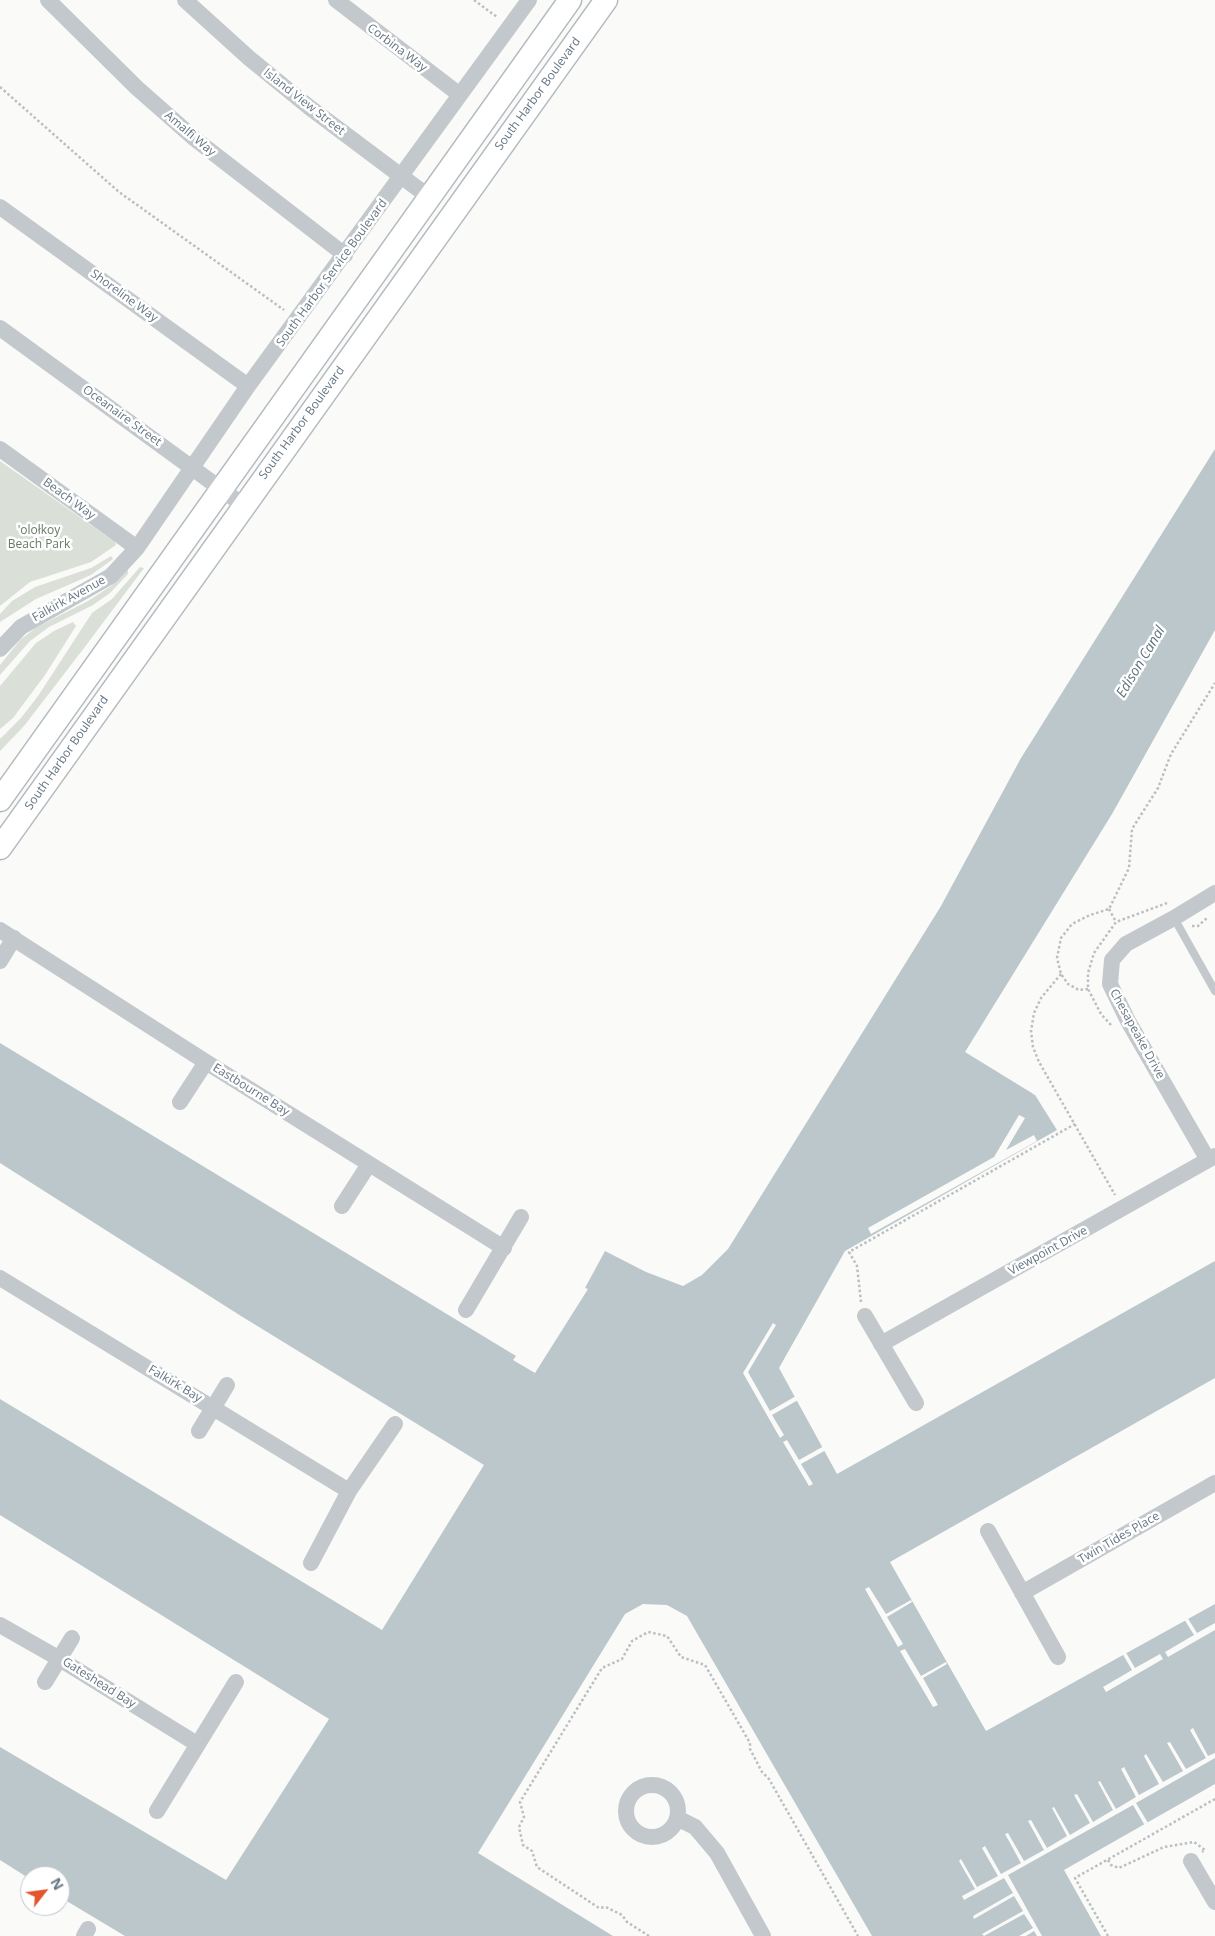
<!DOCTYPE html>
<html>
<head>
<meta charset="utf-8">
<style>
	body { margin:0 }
	#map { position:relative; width:1215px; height:1936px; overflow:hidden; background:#fafaf8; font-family:"Open Sans",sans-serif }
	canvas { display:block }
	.north { position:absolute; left:20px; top:1866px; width:50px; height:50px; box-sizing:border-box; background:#fff; border:1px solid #c1c8cd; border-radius:50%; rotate:60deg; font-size:14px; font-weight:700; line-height:20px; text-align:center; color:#657683 }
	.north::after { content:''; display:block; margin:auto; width:18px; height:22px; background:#e4572e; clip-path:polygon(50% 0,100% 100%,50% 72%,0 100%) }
</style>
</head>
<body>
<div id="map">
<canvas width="1215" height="1936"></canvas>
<div class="north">N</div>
</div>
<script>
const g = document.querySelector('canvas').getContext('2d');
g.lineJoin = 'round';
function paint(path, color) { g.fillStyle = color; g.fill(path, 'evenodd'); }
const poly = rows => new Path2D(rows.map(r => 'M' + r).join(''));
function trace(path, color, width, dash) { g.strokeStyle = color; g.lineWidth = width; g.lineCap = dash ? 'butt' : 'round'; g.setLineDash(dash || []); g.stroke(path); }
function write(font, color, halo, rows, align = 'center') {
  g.font = font + ' "Open Sans",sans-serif'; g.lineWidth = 5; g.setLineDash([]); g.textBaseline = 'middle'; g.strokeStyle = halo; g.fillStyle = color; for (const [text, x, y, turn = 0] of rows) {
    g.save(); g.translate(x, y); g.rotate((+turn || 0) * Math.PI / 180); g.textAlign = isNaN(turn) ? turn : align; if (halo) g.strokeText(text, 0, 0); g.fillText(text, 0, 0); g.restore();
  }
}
paint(poly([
	[0,461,115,542,116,545,91,562,30,582,0,606],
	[111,556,113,559,91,575,36,599,0,622,0,614,12,601,35,587,91,568],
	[140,567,144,568,84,648,24,726,0,751,0,739,21,718,38,696,92,613,112,599],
	[128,569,128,574,110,593,93,605,49,627,30,641,0,675,0,665,20,640,37,627,88,601,111,586],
	[73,622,76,626,45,675,13,718,0,729,0,686,36,643,54,631]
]), '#dadfd7');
paint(poly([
	[1215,449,1215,630,1112,814,965,1052,1035,1095,1057,1130,845,1251,779,1368,837,1474,1215,1261,1215,1378,890,1562,986,1731,1215,1604,1215,1784,1064,1870,1101,1936,872,1936,687,1616,667,1605,643,1604,625,1614,478,1853,613,1936,125,1936,60,1897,60,1876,30,1876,30,1879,0,1860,0,1747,226,1880,329,1719,0,1515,0,1399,382,1630,484,1465,241,1316,0,1163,0,1043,516,1356,513,1360,535,1373,588,1289,585,1288,605,1251,646,1272,683,1286,702,1275,728,1249,941,906,1021,758]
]), '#bbc7cb');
paint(poly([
	[1019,1115,1025,1118,1006,1150,1034,1135,1037,1141,871,1234,868,1228,994,1157],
	[773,1323,776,1325,748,1372,770,1411,796,1396,798,1400,772,1415,784,1435,780,1438,743,1373],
	[787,1440,799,1460,824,1446,826,1450,801,1464,813,1484,809,1486,783,1442],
	[869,1587,886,1614,911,1600,912,1602,887,1617,903,1644,898,1647,865,1589],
	[1187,1617,1197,1633,1215,1623,1215,1630,1168,1657,1165,1652,1194,1635,1184,1619],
	[905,1649,921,1676,946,1662,947,1664,923,1678,938,1705,933,1707,900,1651],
	[1125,1651,1135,1668,1160,1654,1163,1659,1106,1692,1103,1687,1132,1670,1122,1653],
	[1193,1728,1208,1756,1215,1753,1215,1758,1136,1803,1148,1823,1144,1824,1133,1805,1008,1875,1042,1936,1037,1936,1034,1931,1026,1936,1019,1936,1033,1928,1024,1914,984,1936,982,1934,1023,1911,1014,1896,974,1919,973,1916,1013,1893,1004,1878,964,1900,962,1896,975,1889,959,1861,961,1859,977,1887,998,1876,982,1848,985,1846,1001,1874,1021,1863,1005,1834,1008,1833,1024,1861,1044,1850,1028,1821,1031,1820,1047,1848,1067,1836,1052,1808,1054,1807,1070,1835,1090,1823,1074,1795,1077,1794,1093,1822,1113,1810,1098,1782,1100,1781,1116,1809,1136,1797,1121,1769,1124,1767,1139,1795,1159,1784,1144,1756,1146,1754,1163,1782,1183,1771,1167,1743,1170,1742,1186,1769,1206,1758,1190,1730]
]), '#fafaf8');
const secondary = poly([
	[0,800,570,0],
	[0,848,606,0]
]);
trace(secondary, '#b3babf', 25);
trace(poly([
	[474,0,497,17],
	[0,87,119,192,284,310],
	[1109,909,1116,922],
	[1192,926,1198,926,1208,917],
	[1061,974,1041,998,1034,1013,1031,1031,1033,1047,1039,1062,1115,1195],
	[1088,989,1079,990,1068,984,1061,974,1057,958,1061,938,1072,924,1090,915,1109,909,1129,868,1132,829,1158,788,1171,754,1215,683],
	[1111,1025,1101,1014,1088,989,1088,973,1094,953,1116,922,1167,903],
	[861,1302,857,1266,849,1252,1075,1124],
	[1108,1860,1111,1865,1119,1868,1164,1847,1194,1842,1205,1850,1202,1852],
	[649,1936,627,1922,622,1915,606,1907,599,1908,537,1867,532,1851,523,1845,519,1827,524,1817,520,1802,602,1668,622,1659,632,1641,648,1632,667,1636,681,1657,705,1665,750,1743,750,1749,762,1772,769,1779,858,1936],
	[1108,1936,1075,1878,1215,1799]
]), '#bbbfc2', 2.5, [2.5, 2.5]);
trace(poly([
	[1174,918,1215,991]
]), '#c3c8cc', 8);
trace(poly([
	[48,0,137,88,195,139,345,255],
	[185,0,249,58,309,107,429,197],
	[336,0,460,95],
	[0,207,248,386],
	[0,328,243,505],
	[0,449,137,548],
	[0,649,21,627,111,576,137,548,248,386,529,0],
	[0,930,206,1062,504,1248],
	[0,961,14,938],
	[180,1102,206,1062],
	[1208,1160,1128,1021,1110,984,1112,960,1126,944,1174,918,1215,893],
	[342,1206,369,1164],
	[0,1278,349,1491],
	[466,1310,521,1217],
	[865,1316,916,1403],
	[881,1344,1215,1156],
	[199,1431,227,1385],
	[988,1531,1058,1657],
	[311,1563,349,1491,395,1424],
	[1022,1593,1215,1483],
	[0,1625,58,1658,197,1744],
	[45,1682,72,1638],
	'626 1811a26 26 0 1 1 52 0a26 26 0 1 1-52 0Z',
	[157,1811,236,1682],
	[677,1818,695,1827,717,1853,763,1936],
	[1191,1861,1215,1902],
	[84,1936,88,1929]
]), '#c3c8cc', 16);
trace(secondary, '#fff', 22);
write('12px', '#657683', '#fff', [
	["Corbina Way",397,48,37],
	["South Harbor Boulevard",538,94,-54],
	["Island View Street",304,102,38],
	["Amalfi Way",190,134,40],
	["South Harbor Service Boulevard",332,273,-54],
	["Shoreline Way",124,296,36],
	["Oceanaire Street",122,416,36],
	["South Harbor Boulevard",302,423,-54],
	["Beach Way",69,499,36],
	["Falkirk Avenue",69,599,-29],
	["South Harbor Boulevard",67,753,-55],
	["Chesapeake Drive",1137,1034,61],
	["Eastbourne Bay",251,1090,32],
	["Viewpoint Drive",1048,1251,-29],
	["Falkirk Bay",175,1384,31],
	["Twin Tides Place",1119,1538,-30],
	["Gateshead Bay",99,1683,32]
]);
write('12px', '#687a64', '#fff', [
	["'olołkoy",39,531],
	["Beach Park",39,545]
]);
write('italic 14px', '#60757c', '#fff', [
	["Edison Canal",1141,662,-59]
]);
</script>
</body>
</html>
